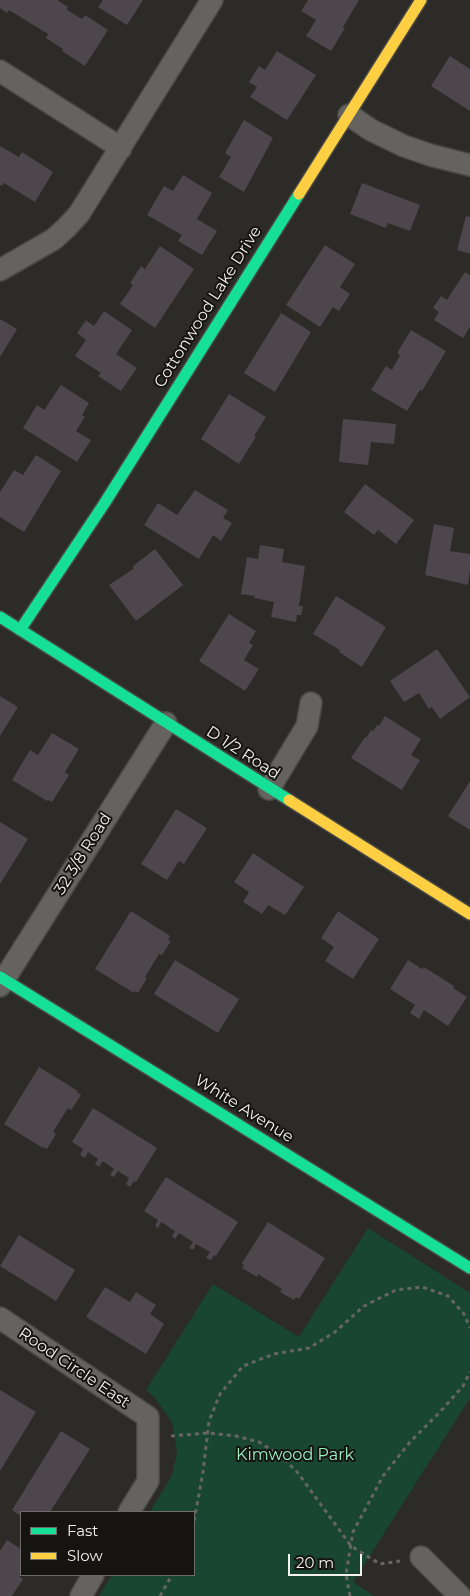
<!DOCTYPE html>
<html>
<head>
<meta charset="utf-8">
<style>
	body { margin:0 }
	#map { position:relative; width:470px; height:1596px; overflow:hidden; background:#2c2b27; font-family:Montserrat,sans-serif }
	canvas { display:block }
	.legend { position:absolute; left:20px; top:1511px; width:175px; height:65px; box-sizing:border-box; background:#151411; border:1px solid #6e6c69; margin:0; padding:6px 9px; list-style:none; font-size:15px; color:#f3f1ed }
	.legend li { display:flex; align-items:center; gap:10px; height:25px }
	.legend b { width:25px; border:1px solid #6e6c69 }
	.scale { position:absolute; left:288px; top:1554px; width:74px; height:22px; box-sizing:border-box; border:2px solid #f3f1ed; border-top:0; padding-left:6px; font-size:15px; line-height:18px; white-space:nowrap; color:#f3f1ed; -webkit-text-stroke:4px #151411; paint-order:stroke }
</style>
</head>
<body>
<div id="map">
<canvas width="470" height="1596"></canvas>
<ul class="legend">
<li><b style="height:6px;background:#16e098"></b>Fast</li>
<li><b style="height:6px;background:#ffcf43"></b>Slow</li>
</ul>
<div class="scale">20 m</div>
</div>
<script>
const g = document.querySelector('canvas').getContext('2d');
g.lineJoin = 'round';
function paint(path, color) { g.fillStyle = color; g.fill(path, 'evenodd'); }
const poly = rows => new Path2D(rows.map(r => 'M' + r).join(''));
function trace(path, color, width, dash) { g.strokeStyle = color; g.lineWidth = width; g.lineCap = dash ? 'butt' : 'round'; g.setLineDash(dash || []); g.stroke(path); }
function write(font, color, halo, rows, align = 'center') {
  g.font = font + ' Montserrat,sans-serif'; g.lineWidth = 4; g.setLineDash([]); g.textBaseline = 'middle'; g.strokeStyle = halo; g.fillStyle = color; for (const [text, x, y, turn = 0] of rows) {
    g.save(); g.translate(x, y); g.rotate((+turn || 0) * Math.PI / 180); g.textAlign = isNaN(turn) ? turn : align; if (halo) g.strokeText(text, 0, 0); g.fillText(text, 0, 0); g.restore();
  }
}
paint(poly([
	[368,1228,470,1293,470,1398,353,1582,374,1596,99,1596,112,1575,194,1575,194,1512,150,1512,172,1475,177,1453,172,1422,155,1398,146,1390,213,1284,299,1337]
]), '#194631');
paint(poly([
	[0,0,57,0,68,7,67,10,82,19,85,15,108,30,85,66,62,51,63,49,46,38,48,34,9,10,7,13,0,8],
	[103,0,143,0,127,25,98,7],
	[308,0,359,0,343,27,345,28,331,51,306,36,316,20,301,11],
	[277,51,316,75,287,120,250,97,257,87,249,82,259,66,265,70],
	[450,56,470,69,470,111,431,86],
	[244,120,273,138,244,192,219,177,231,157,225,153],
	[0,146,19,157,22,152,53,172,35,202,4,183,2,186,0,185],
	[183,175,212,193,197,219,217,231,202,255,178,241,182,235,147,215,164,186,173,191],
	[362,183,420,205,410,231,388,223,386,228,350,214],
	[466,216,470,217,470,254,457,250],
	[325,245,355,264,340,287,350,294,339,311,333,307,320,327,286,305],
	[160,246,194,269,155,328,120,304,133,285,130,283,141,266,145,269],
	[465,272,470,275,470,327,463,338,434,320,439,312,433,308,441,296,447,300],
	[104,311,132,330,116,354,137,368,121,391,98,376,101,373,75,356,86,340,77,333,86,320,94,326],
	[281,313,311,332,275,392,244,373],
	[0,319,17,329,0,357],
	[411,330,446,351,422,391,420,390,407,411,371,390,386,366,392,370,400,355,397,353],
	[61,385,89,403,82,415,85,417,76,431,91,440,77,462,23,428,37,405,44,410],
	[229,394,266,417,254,436,256,437,239,464,201,439],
	[343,419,396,424,394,444,371,442,368,465,339,462],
	[36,455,61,471,24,532,0,517,0,492,14,470,23,475],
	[365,484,414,520,396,544,378,530,374,535,344,512],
	[195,490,228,510,223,518,232,523,221,541,213,535,199,559,144,525,158,503,177,515],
	[434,524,454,528,450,551,470,554,470,570,468,585,425,575],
	[260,545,284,549,282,562,305,566,299,606,303,606,301,615,297,615,296,622,271,617,274,602,254,598,255,596,241,594,247,557,258,559],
	[155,549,183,585,136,621,109,585,133,569,133,566],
	[336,596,386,627,362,667,339,652,340,650,313,634],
	[229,614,256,631,249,643,253,645,244,660,259,669,245,691,199,661],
	[437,649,470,697,440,719,432,707,429,709,419,693,404,702,390,681],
	[0,696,18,707,0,736],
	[385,716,421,739,411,755,420,760,402,790,351,758,365,737,366,738,371,730,373,731,377,725,379,726],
	[52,733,79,749,65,772,69,775,52,802,48,800,47,801,12,780,30,750,38,755],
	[470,781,470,830,448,816],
	[176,809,207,828,184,864,179,861,167,880,141,864],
	[0,822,28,839,0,884],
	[253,853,304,887,285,915,268,905,262,914,243,902,249,892,234,882],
	[131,911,170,936,168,940,171,941,162,955,159,954,145,977,147,978,138,993,135,991,134,993,95,969],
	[338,911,379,939,353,979,325,961,334,947,321,938],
	[175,960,239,999,218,1033,154,994],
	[408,960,422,969,424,967,454,986,453,988,467,997,448,1026,424,1010,419,1019,410,1013,415,1005,390,989],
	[39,1067,78,1091,77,1092,81,1095,71,1110,68,1108,53,1132,56,1134,47,1149,44,1147,43,1148,4,1124],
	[93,1108,157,1148,136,1182,134,1181,130,1187,126,1184,129,1178,118,1171,114,1177,110,1175,114,1169,103,1161,99,1167,95,1164,98,1159,88,1152,85,1158,80,1155,83,1149,72,1142],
	[166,1177,238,1222,216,1256,214,1255,211,1260,206,1258,210,1252,196,1244,193,1250,189,1248,193,1242,179,1233,175,1239,172,1236,175,1231,161,1222,158,1228,155,1226,158,1220,144,1211],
	[268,1222,325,1258,299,1299,296,1297,294,1300,280,1292,282,1289,258,1274,257,1277,242,1268,244,1265,242,1263],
	[19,1235,75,1270,56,1301,0,1266],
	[105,1287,130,1302,136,1292,156,1305,150,1314,164,1324,146,1354,86,1317],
	[0,1390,36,1412,0,1471],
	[61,1431,90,1449,50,1512,21,1512,21,1516,12,1510],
	[7,1540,21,1549,20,1577,23,1579,12,1596,0,1596,0,1551]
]), '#4d464c');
const street = poly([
	[0,71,121,148],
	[349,115,371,130,404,146,430,155,470,165],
	[0,270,54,239,67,227,79,214,212,0],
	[269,789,307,726,311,703],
	[0,986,166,723],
	[0,1318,148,1417,148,1481,129,1512],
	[421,1557,460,1596],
	[81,1596,93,1575]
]);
const fast = poly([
	[0,617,289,800],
	[20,630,104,504,299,194],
	[0,977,470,1268]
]);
const slow = poly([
	[299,194,421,0],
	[289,800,470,914]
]);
trace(street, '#494845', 24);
trace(fast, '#494845', 14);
trace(slow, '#494845', 14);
trace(poly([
	[171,1436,208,1433,236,1436,259,1442,281,1456,298,1473,351,1546,380,1564,400,1561],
	[194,1521,203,1472,209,1421,220,1394,243,1366,274,1354,309,1348,335,1332,364,1306,396,1290,422,1287,448,1296,464,1314,470,1328],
	[160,1596,172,1575],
	[350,1596,346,1574,353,1532,383,1476,410,1442,439,1413,463,1386,470,1372]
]), '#666562', 3, [4, 4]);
trace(street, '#646360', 21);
trace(fast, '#16e098', 11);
trace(slow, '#ffcf43', 11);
write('16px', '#f3f1ed', '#151411', [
	["Cottonwood Lake Drive",208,307,-58],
	["D 1/2 Road",243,753,33],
	["32 3/8 Road",83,854,-58],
	["White Avenue",244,1109,32],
	["Rood Circle East",74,1368,34]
]);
write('16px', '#9bf0c2', '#151411', [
	["Kimwood Park",295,1455]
]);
</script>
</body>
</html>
